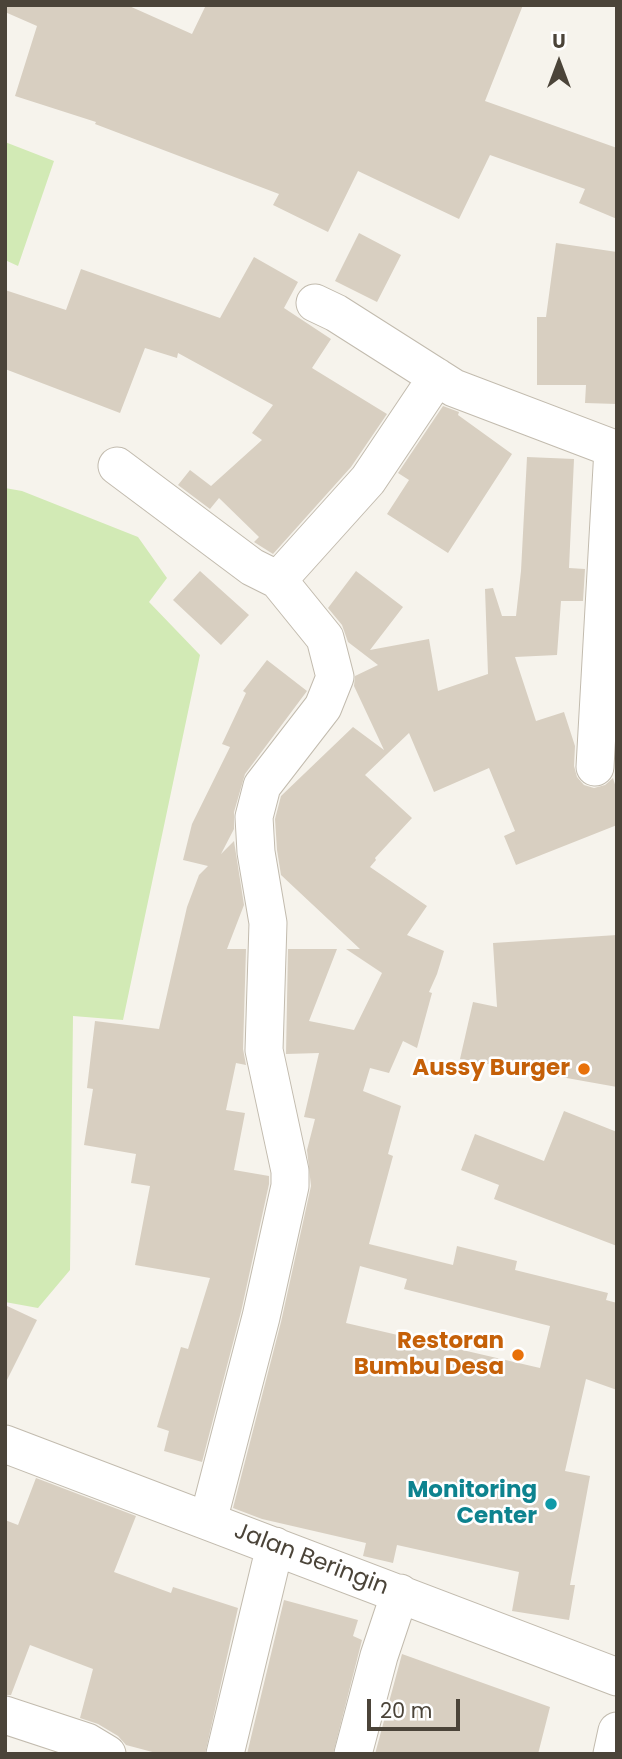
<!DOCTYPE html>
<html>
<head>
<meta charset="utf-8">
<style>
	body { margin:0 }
	#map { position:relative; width:622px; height:1759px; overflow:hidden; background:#f6f3ec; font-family:Poppins,sans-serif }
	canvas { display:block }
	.frame { position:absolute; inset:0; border:7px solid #4b4439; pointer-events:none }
	.north { position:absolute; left:524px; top:28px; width:70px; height:70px; -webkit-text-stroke:5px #fff; paint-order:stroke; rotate:0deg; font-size:19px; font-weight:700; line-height:28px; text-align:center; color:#4b4439 }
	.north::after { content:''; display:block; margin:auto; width:24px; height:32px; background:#4b4439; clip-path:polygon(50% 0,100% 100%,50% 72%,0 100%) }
	.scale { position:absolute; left:367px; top:1699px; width:93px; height:32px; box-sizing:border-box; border:4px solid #4b4439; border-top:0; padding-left:9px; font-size:21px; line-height:24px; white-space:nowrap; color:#4b4439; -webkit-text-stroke:5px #fff; paint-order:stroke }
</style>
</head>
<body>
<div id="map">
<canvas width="622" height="1759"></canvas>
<div class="frame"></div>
<div class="north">U</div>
<div class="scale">20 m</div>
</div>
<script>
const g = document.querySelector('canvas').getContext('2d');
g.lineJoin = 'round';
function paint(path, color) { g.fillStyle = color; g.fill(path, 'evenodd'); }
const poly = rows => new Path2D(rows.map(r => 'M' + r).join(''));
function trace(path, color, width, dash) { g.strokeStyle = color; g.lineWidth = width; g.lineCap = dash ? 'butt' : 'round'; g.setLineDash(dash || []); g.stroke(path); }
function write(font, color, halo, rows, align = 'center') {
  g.font = font + ' Poppins,sans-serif'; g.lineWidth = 5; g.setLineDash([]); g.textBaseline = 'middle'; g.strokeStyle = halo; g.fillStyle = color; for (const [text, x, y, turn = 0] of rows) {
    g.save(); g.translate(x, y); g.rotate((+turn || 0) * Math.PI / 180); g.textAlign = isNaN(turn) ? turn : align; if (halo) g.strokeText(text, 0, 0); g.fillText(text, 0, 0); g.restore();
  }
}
paint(poly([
	[5,142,54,161,18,266,5,260],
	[5,488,22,491,138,537,167,578,149,602,200,655,123,1020,73,1016,70,1270,38,1308,5,1302]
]), '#d2eab5');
paint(poly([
	[5,5,127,5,192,34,206,5,523,5,485,101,617,148,617,219,579,203,585,189,490,155,459,219,358,171,328,232,273,205,279,194,95,124,96,122,15,96,37,26,5,12],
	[359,233,401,255,377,302,335,281],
	[556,243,617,252,617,404,585,403,586,385,537,385,537,317,546,317],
	[254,257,298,282,284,308,331,339,312,368,387,414,351,467,273,554,254,542,259,537,219,498,210,509,178,485,190,470,211,486,262,440,252,433,273,405,178,353,177,358,145,348,120,413,5,369,5,290,66,310,81,269,220,318],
	[443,406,459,412,458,415,512,454,448,553,387,514,409,480,398,473],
	[527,457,574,459,569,568,585,569,583,601,561,601,557,655,515,657,536,721,564,712,575,746,574,766,577,777,584,785,594,788,605,785,613,778,617,791,617,825,516,865,504,836,515,831,489,768,434,792,409,733,365,775,412,818,375,858,376,860,370,867,427,906,407,935,444,951,437,974,429,992,432,993,417,1048,403,1041,389,1073,370,1068,363,1091,401,1106,388,1154,393,1156,369,1244,453,1265,457,1246,517,1261,515,1270,608,1293,606,1300,617,1303,617,1390,586,1379,565,1471,590,1476,570,1585,575,1585,569,1620,512,1611,519,1572,397,1545,393,1563,363,1556,366,1543,262,1519,233,1508,281,1322,311,1186,307,1150,315,1119,304,1117,319,1053,286,1054,288,949,337,949,309,1021,354,1030,382,973,346,949,360,949,281,875,277,850,275,819,281,796,353,727,384,750,354,686,355,676,378,665,348,642,342,625,328,608,356,571,403,607,370,650,429,639,438,691,488,674,485,589,493,588,502,616,516,616,521,571],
	[360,1266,407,1279,404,1289,550,1326,540,1368,346,1323],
	[200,571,249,615,221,645,173,600],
	[267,660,307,691,245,774,234,812,234,829,221,854,234,841,244,905,227,949,246,949,243,1049,246,1065,236,1063,226,1110,245,1113,234,1170,269,1176,269,1184,241,1312,202,1462,164,1451,169,1431,157,1427,181,1347,188,1349,210,1278,135,1265,150,1186,131,1183,136,1154,84,1145,93,1089,87,1088,95,1021,159,1029,187,907,199,875,208,866,183,860,192,824,230,747,222,744,246,693,243,691],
	[617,935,617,1087,460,1059,473,1002,497,1007,493,943],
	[564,1111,617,1132,617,1246,494,1199,499,1185,461,1170,475,1134,544,1161],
	[5,1305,37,1320,5,1384],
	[36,1478,136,1516,114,1572,171,1593,173,1587,238,1608,205,1754,160,1754,126,1745,118,1736,98,1724,80,1718,93,1669,30,1645,11,1695,5,1695,5,1520,18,1525],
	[284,1600,358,1620,353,1636,362,1640,333,1754,247,1754],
	[402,1654,550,1707,538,1754,375,1754]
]), '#d8cfc1');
const minor = poly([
	[315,303,336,313,454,388,617,450],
	[117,466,252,567,278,580,325,638,335,677,323,707,262,786,254,817,256,852,268,923,264,1050,290,1171,290,1186,261,1317,208,1521],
	[278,580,368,480,437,377],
	[595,767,613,449],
	[5,1444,617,1677],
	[5,1715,87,1742,107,1754],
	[225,1754,275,1546],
	[353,1754,379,1656,400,1593],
	[612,1754,617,1731]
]);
trace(minor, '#c2bbae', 39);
trace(minor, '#fff', 37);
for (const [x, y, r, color] of [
	[584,1069,7,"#e8710a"],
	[518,1355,7,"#e8710a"],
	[551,1504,7,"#0f9aa8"]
]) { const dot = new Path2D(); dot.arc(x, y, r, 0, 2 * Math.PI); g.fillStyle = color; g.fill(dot); trace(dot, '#fff', 2.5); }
write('bold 23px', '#c56008', '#fff', [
	["Aussy Burger",570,1069],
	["Restoran",504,1342],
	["Bumbu Desa",504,1368]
], 'right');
write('bold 23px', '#0d838f', '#fff', [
	["Monitoring",537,1491],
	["Center",537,1517]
], 'right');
write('23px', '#4b4439', '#fff', [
	["Jalan Beringin",311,1560,21]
]);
</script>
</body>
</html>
